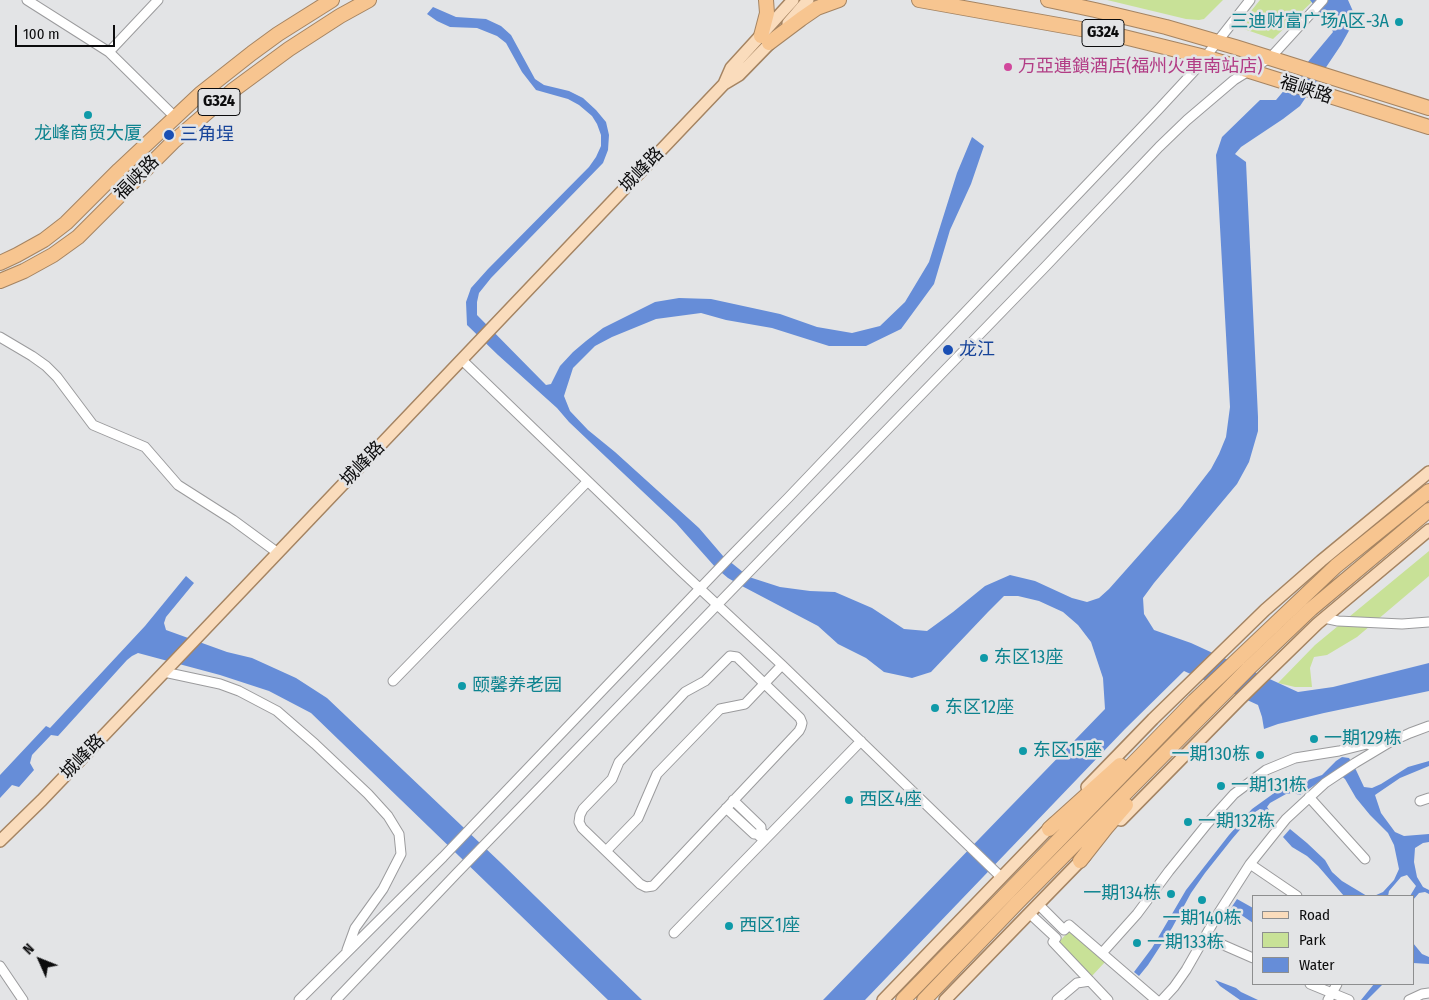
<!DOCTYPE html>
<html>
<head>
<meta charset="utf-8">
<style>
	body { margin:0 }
	#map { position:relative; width:1429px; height:1000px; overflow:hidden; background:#e3e4e6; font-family:"Fira Sans Condensed",sans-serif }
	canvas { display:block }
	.legend { position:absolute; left:1252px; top:895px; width:162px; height:90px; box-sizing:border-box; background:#e3e4e6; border:1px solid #8d8e8f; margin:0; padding:6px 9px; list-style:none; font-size:15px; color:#0c0c0d }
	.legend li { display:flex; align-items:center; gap:10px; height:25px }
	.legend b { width:25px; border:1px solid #8d8e8f }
	.north { position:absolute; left:15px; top:935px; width:50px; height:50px; -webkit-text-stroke:4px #e3e4e6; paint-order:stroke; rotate:314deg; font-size:14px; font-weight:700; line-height:20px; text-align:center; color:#0c0c0d }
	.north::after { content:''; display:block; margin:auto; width:18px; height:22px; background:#0c0c0d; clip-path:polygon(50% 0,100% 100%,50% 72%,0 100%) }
	.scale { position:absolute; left:15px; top:25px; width:100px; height:22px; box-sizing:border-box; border:2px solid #0c0c0d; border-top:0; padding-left:6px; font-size:15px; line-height:18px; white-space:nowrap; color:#0c0c0d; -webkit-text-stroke:4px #e3e4e6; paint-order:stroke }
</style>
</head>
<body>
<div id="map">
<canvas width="1429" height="1000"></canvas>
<ul class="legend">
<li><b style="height:6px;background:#fadcbc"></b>Road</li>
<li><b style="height:14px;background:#c8e197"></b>Park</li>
<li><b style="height:14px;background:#668dd8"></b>Water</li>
</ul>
<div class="north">N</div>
<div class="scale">100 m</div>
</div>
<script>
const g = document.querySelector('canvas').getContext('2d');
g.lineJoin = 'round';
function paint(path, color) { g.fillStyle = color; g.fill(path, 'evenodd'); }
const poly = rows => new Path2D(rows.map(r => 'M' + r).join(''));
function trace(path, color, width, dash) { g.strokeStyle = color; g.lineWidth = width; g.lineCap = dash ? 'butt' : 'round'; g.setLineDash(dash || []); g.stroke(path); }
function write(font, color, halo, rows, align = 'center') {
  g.font = font + ' "Fira Sans Condensed","Noto Sans SC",sans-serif'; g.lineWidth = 5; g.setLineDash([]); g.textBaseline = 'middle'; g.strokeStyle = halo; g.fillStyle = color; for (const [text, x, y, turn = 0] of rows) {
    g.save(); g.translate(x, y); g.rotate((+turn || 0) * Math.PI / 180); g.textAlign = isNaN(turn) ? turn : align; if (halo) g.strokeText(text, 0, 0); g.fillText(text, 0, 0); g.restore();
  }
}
paint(poly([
	[1107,0,1223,0,1204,19,1199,20,1186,19],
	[1260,0,1314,0,1273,39,1238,27],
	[1429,551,1429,576,1357,637,1327,655,1314,657,1310,668,1312,687,1295,687,1278,683,1315,645],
	[1070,930,1105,962,1091,977,1058,943]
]), '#c8e197');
paint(poly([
	[1310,0,1348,0,1356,18,1341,45,1300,106,1283,119,1241,147,1235,154,1246,162,1258,417,1258,431,1249,462,1237,484,1154,583,1143,598,1144,614,1154,630,1191,643,1298,692,1333,687,1429,663,1429,691,1324,713,1278,724,1264,729,1262,717,1258,705,1184,671,1125,729,865,1000,823,1000,1105,709,1103,678,1091,642,1078,625,1063,612,1039,601,1018,596,1004,596,988,612,931,672,912,678,884,672,866,658,838,644,818,626,740,585,728,578,716,568,676,523,589,441,569,422,557,408,498,355,467,325,466,302,471,288,488,269,589,167,596,157,601,146,601,135,597,124,592,116,579,105,568,99,536,90,522,72,506,43,497,36,477,28,450,27,437,21,427,14,433,7,456,17,486,19,501,26,511,35,535,79,544,85,569,91,583,98,596,110,606,122,609,135,608,150,603,163,491,278,479,293,477,302,477,315,546,385,551,384,560,366,573,352,586,341,603,328,655,302,679,298,711,299,780,314,817,327,852,333,880,326,905,302,929,262,957,173,972,137,984,146,971,184,950,230,934,284,901,329,866,346,829,346,772,328,726,320,701,313,656,319,612,337,595,346,573,368,564,396,570,411,588,430,615,452,699,528,723,556,749,577,780,587,810,591,835,592,872,608,904,629,927,631,953,612,985,586,1010,575,1035,581,1072,598,1087,602,1099,598,1109,589,1180,509,1211,469,1219,454,1226,437,1230,407,1216,155,1222,137,1260,100,1276,100,1333,32,1330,26],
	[186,576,194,583,166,617,164,623,166,630,227,652,252,658,296,678,327,698,501,863,642,1000,608,1000,311,713,269,691,220,675,138,653,132,656,127,660,58,736,51,735,32,755,30,763,34,770,19,787,12,785,0,798,0,775,46,726,50,728,145,626],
	[1342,757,1349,758,1356,770,1364,787,1372,788,1381,784,1408,767,1429,761,1429,766,1400,778,1375,795,1381,813,1395,832,1404,836,1429,834,1429,842,1423,843,1415,848,1414,862,1417,877,1423,887,1429,890,1429,894,1425,892,1419,893,1413,900,1413,896,1410,896,1416,886,1407,875,1401,877,1389,891,1388,896,1374,896,1383,892,1394,880,1399,869,1394,845,1388,833,1370,815,1356,798,1345,779,1335,771,1300,795,1293,793,1286,794,1270,803,1267,807,1274,817,1272,820,1263,811,1260,809,1255,812,1232,839,1205,873,1191,893,1172,928,1148,965,1139,976,1134,972,1152,948,1186,890,1229,835,1252,809,1277,791,1322,775,1336,761],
	[1290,829,1307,843,1325,860,1332,872,1342,881,1367,896,1344,896,1318,866,1307,856,1292,847,1283,837],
	[1237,899,1253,908,1253,923,1231,908],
	[1413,943,1422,954,1429,957,1429,964,1413,963],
	[1215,980,1236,988,1241,992,1258,1000,1240,1000,1220,986],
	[1374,984,1383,984,1367,1000,1361,1000]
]), '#668dd8');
const minor = poly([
	[27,0,109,52,175,117],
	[109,52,158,0],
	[0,337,32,356,46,366,57,377,93,425,145,447,178,485,233,520,278,553],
	[462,360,681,571,782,665,1001,877],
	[1324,618,1338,621,1402,624,1429,622],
	[730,656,737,657,800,718,802,723,801,727,799,731,653,886,646,887,640,884,582,828,579,822,580,815,583,809,612,779,619,762,685,692,705,681,730,656],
	[164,672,220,684,239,691,277,711,315,744,368,794,388,816,399,834,401,854,383,889,355,928,347,950],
	[393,681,587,482],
	[1309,797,1365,859],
	[733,800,761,827,761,831,767,837],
	[1420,801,1429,798],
	[726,808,754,834,757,834,764,840],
	[606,851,638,818,657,774,720,709,745,704,782,665],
	[1250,864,1297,896],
	[1038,904,1064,930,1069,925,1156,1000],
	[1029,913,1056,938,1053,942,1108,1000],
	[674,933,861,741],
	[1205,937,1253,958],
	[1102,953,1137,914,1169,871,1207,824,1234,794,1266,770,1295,758,1339,751,1367,744,1379,748],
	[0,966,23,1000],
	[1310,984,1349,1000],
	[299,1000,443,857,730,557,788,498,1158,110,1196,69,1250,0],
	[336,1000,456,874,1045,267,1159,147,1187,120,1234,80,1271,57,1323,0],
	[1057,1000,1077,983,1090,981],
	[1162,1000,1174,987,1186,970,1218,914,1250,864,1286,819,1325,783,1355,763,1390,742,1410,733,1429,726],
	[1328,1000,1337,984],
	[1409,1000,1422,994,1429,993]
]);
const major = poly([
	[788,23,808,0],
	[724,84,731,68,793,0],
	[1087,787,1153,719,1265,610,1321,561,1429,472],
	[1121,820,1240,699,1317,624,1429,530],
	[0,841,42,800,170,666,724,84,739,75,776,37],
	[883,1000,1054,823],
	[945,1000,1085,856]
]);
const highway = poly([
	[919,0,1120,36,1205,57,1429,127],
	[1048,0,1095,10,1166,27,1235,47,1429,108],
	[761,36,767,13,766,0],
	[769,43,801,19,817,8,839,0],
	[0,263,17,255,44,240,66,223,119,170,200,94,252,53,278,34,332,0],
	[0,281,24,271,53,255,78,237,173,142,232,91,289,49,340,16,369,0],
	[1049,829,1120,765],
	[1080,861,1106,828,1126,805],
	[903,1000,1194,701,1336,566,1429,491],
	[924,1000,1018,902,1249,668,1311,609,1429,510]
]);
trace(minor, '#9b9b9d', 11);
trace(major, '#a58462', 14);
trace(highway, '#a58462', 16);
trace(minor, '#fff', 9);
trace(major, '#fadcbc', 11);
trace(highway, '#f7c590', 14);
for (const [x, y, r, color] of [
	[1399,22,5,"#0f9aa8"],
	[1008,67,5,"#d1479c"],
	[88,115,5,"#0f9aa8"],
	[169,135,6,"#1a4fb4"],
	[948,350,6,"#1a4fb4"],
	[984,658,5,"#0f9aa8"],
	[462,686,5,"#0f9aa8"],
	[935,708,5,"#0f9aa8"],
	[1314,739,5,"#0f9aa8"],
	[1023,751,5,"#0f9aa8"],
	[1260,755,5,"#0f9aa8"],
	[1221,786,5,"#0f9aa8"],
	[849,800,5,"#0f9aa8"],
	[1188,822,5,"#0f9aa8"],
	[1171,894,5,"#0f9aa8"],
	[1202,900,5,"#0f9aa8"],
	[729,926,5,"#0f9aa8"],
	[1137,943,5,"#0f9aa8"]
]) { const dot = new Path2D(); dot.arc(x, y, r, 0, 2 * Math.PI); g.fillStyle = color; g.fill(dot); trace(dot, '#e3e4e6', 2); }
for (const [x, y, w] of [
	[1103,33,42],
	[219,102,42]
]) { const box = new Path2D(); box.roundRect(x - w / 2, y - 13.5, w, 27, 4); g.fillStyle = '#e3e4e6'; g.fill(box); trace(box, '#0c0c0d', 1); }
write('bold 16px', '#0c0c0d', null, [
	["G324",1103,33],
	["G324",219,102]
]);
write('18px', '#0d838f', '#e3e4e6', [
	["三迪财富广场A区-3A",1389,22,"right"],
	["龙峰商贸大厦",88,134,"center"],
	["东区13座",994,658],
	["颐馨养老园",472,686],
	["东区12座",945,708],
	["一期129栋",1324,739],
	["东区15座",1033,751],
	["一期130栋",1250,755,"right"],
	["一期131栋",1231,786],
	["西区4座",859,800],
	["一期132栋",1198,822],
	["一期134栋",1161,894,"right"],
	["一期140栋",1202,919,"center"],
	["西区1座",739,926],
	["一期133栋",1147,943]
], 'left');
write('18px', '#b23c85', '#e3e4e6', [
	["万亞連鎖酒店(福州火車南站店)",1018,67]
], 'left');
write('18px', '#0c0c0d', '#e3e4e6', [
	["福峡路",1306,90,18],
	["城峰路",642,170,-46],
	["福峡路",137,178,-45],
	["城峰路",363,464,-46],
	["城峰路",83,757,-46]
]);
write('18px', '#164399', '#e3e4e6', [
	["三角埕",180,135],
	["龙江",959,350]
], 'left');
</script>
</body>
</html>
